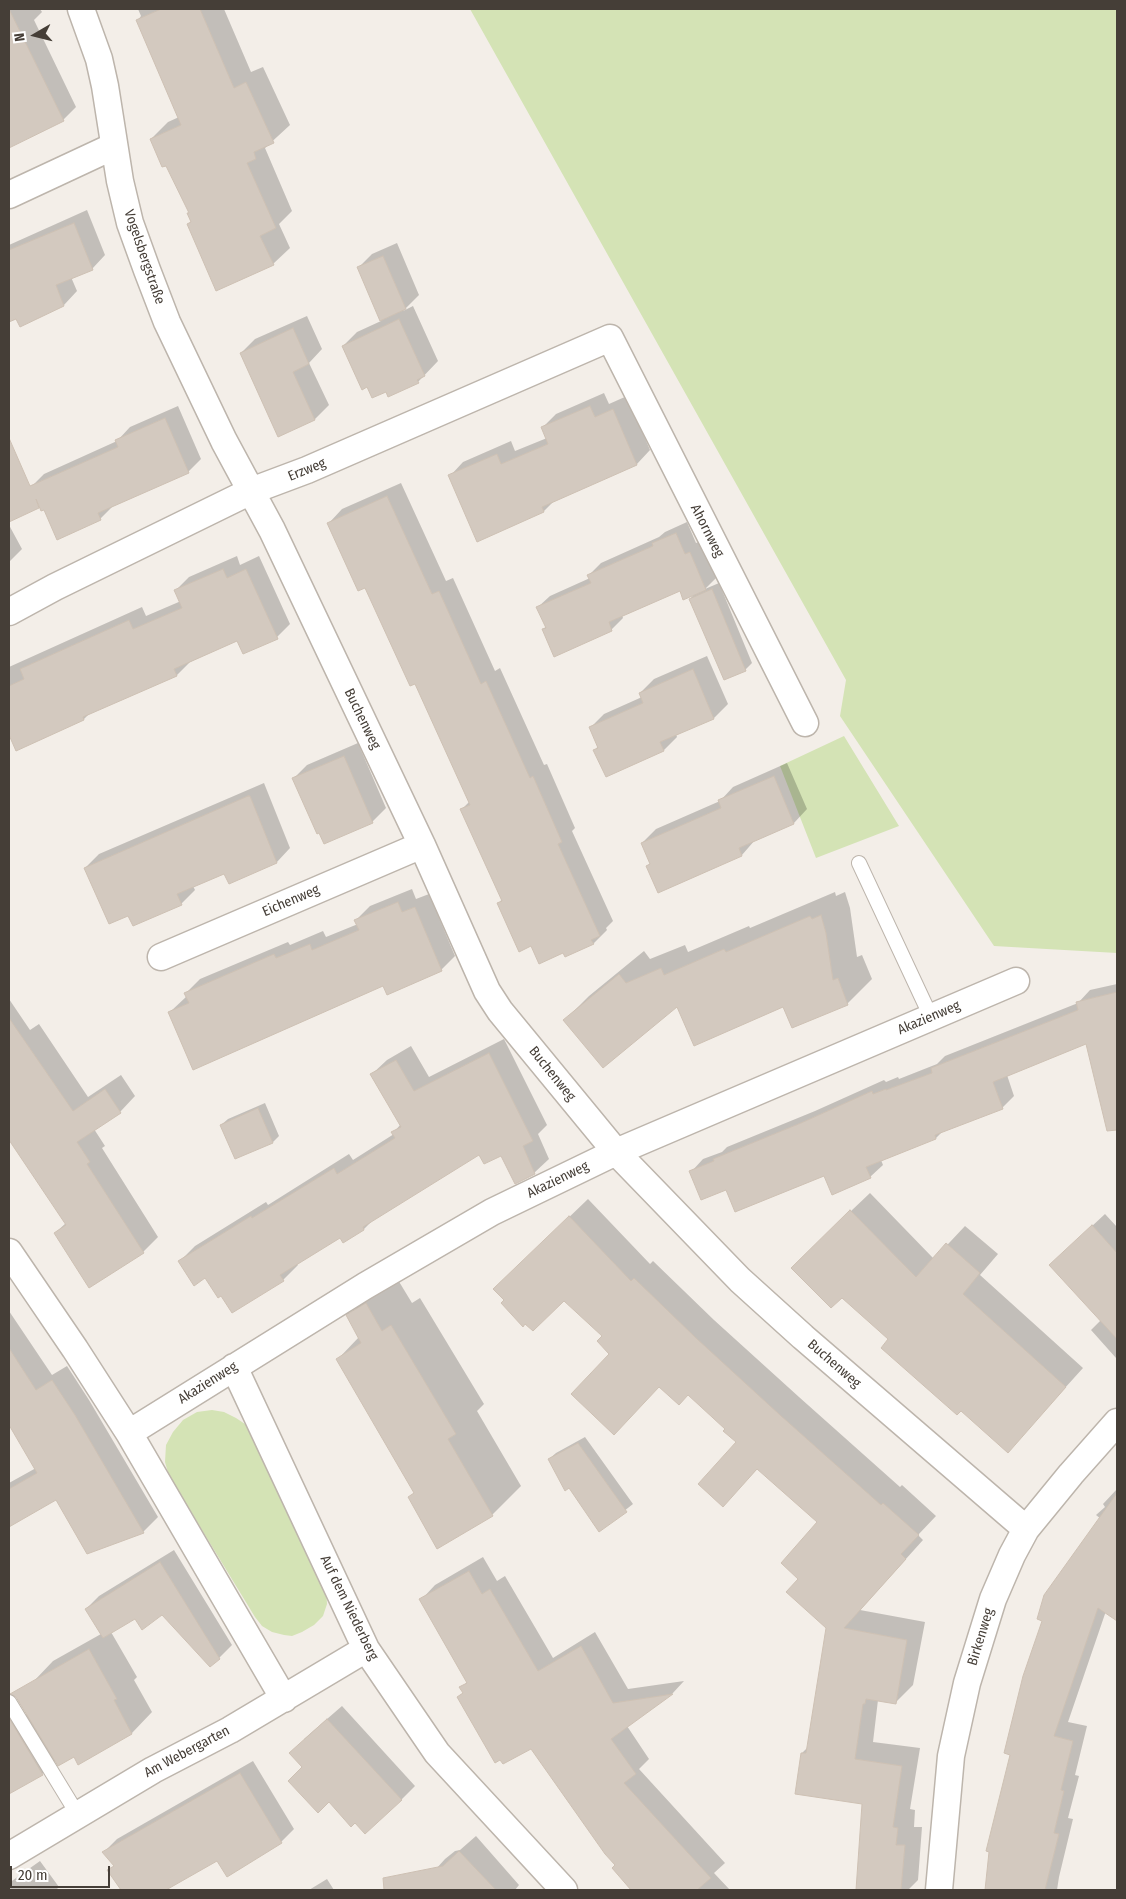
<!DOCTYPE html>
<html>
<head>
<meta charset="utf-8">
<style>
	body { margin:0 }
	#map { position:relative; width:1126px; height:1899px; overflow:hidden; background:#f3eee8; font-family:"Fira Sans Condensed",sans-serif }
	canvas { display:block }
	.frame { position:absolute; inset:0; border:10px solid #453e37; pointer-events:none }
	.north { position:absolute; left:10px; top:10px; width:50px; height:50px; -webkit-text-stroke:4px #fff; paint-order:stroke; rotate:262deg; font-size:14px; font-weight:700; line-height:20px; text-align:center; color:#453e37 }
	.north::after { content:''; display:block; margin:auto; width:18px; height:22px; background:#453e37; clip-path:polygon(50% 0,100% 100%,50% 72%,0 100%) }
	.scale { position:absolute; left:10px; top:1866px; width:100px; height:22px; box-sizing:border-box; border:2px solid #453e37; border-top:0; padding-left:6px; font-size:15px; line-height:18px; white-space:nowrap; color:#453e37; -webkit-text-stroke:4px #fff; paint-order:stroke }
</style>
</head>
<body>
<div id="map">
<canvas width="1126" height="1899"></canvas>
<div class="frame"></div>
<div class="north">N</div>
<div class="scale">20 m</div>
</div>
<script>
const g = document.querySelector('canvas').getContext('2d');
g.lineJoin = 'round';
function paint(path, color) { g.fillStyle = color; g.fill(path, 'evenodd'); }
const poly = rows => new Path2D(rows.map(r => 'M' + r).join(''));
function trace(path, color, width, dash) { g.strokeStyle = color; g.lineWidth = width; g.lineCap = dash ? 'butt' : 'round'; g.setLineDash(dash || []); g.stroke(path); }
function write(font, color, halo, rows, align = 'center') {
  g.font = font + ' "Fira Sans Condensed",sans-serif'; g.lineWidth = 4; g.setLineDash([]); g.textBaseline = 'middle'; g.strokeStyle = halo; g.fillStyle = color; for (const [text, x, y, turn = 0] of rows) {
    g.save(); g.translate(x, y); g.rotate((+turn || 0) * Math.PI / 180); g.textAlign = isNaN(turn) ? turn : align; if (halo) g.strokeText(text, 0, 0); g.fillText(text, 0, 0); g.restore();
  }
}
paint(poly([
	[470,9,1117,9,1117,953,994,946,840,716,846,680],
	[844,736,899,826,816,858,780,766],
	[212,1410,224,1412,236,1418,248,1426,326,1588,327,1604,323,1616,314,1625,302,1632,292,1636,284,1635,272,1632,262,1626,255,1617,169,1476,165,1462,166,1445,173,1432,183,1420,197,1412]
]), '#d4e3b5');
paint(poly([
	[9,9,40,9,42,12,34,20,76,107,63,120,9,146],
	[138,9,224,9,251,72,263,67,290,125,265,148,292,211,279,224,290,248,273,264,188,224,192,221,188,214,190,212,166,164,151,139,168,122,179,117,138,20,141,16],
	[87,210,105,255,92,269,71,277,77,291,64,305,20,325,17,317,9,321,9,245],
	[397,243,419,295,403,311,413,306,438,361,418,382,387,390,343,346,357,332,381,321,358,268,372,254],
	[307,316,322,349,309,363,329,405,315,419,279,436,241,353,255,339],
	[604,393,609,404,627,396,650,450,637,464,556,499,544,511,478,540,450,476,463,462,511,441,515,451,547,438,542,428,556,414],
	[178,406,201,459,188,472,113,506,100,519,44,509,31,487,44,474,117,441,130,427],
	[401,483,446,581,453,578,495,671,500,668,544,765,547,764,575,828,572,831,613,921,606,928,607,930,594,943,566,956,563,951,532,945,499,903,502,899,461,810,470,801,416,682,366,586,329,523,342,509],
	[687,522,696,543,702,541,717,577,705,589,719,583,752,663,745,670,690,599,696,592,680,589,622,615,623,618,611,630,543,630,546,626,538,607,550,596,590,578,589,575,601,563,659,537,665,532],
	[9,525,22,549,9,562],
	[237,556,240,565,259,556,290,624,277,637,237,639,190,662,177,675,90,713,84,719,17,749,9,732,9,667,142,607,146,616,181,601,176,590,189,577],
	[707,656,728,704,714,718,676,734,677,737,664,750,595,750,598,746,590,728,604,714,642,697,640,693,654,679],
	[358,743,386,808,372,822,325,842,294,778,307,765],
	[787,763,807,809,794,823,755,840,742,855,647,866,651,863,642,843,656,829,720,801,733,787],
	[264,783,290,848,277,862,225,872,193,886,195,890,181,904,129,914,85,868,99,854],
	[412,889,416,899,429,894,455,956,441,970,384,984,170,1012,187,996,186,993,200,979,288,942,290,945,323,931,326,937,358,924,356,920,370,906],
	[835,892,836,896,845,892,850,908,857,957,862,955,872,979,847,1004,784,1006,678,1005,565,1020,589,996,644,951,650,959,685,945,688,952,749,926,750,928],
	[1117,984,1117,1101,1102,1104,1087,1043,1007,1075,1014,1096,1002,1108,943,1131,936,1138,881,1160,883,1165,870,1177,825,1174,727,1189,691,1172,703,1159,722,1152,727,1147,815,1111,884,1080,886,1082,898,1077,899,1079,937,1064,945,1056,1078,1003,1090,990],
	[9,999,30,1030,39,1024,88,1097,121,1075,135,1096,120,1112,94,1129,105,1146,102,1148,158,1237,143,1252,55,1233,66,1223,21,1138,9,1120],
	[504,1039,547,1125,538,1134,549,1159,534,1173,501,1155,480,1153,373,1220,364,1229,340,1237,297,1264,298,1265,283,1280,221,1294,206,1276,180,1261,195,1246,266,1202,268,1205,349,1154,353,1160,394,1134,393,1133,401,1124,372,1074,387,1060,411,1046,429,1077],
	[265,1103,279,1136,273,1142,221,1125,228,1119],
	[870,1193,934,1259,965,1226,998,1254,980,1275,1083,1368,1008,1451,890,1339,811,1249],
	[588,1199,650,1264,653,1261,714,1320,799,1397,900,1487,902,1485,936,1516,918,1535,923,1540,860,1610,925,1622,913,1685,895,1703,878,1700,873,1742,920,1748,910,1809,915,1810,914,1827,922,1827,918,1880,908,1890,857,1890,864,1803,802,1753,808,1747,828,1628,800,1579,819,1522,758,1468,723,1505,737,1442,727,1429,688,1394,659,1385,611,1354,603,1336,564,1300,505,1300,513,1271],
	[1105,1214,1117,1227,1116,1358,1091,1330,1101,1320,1063,1253],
	[395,1275,412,1303,420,1298,484,1404,477,1411,521,1486,492,1515,409,1498,415,1492,338,1359,359,1337,348,1316,377,1287],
	[9,1311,52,1375,67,1366,89,1400,158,1517,143,1532,56,1498,9,1525,9,1483,36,1468,9,1423],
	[585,1437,633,1504,600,1530,549,1459,556,1453],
	[1117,1489,1117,1613,1113,1617,1106,1611,1068,1722,1087,1726,1075,1775,1079,1776,1068,1818,1073,1819,1059,1877,1057,1890,987,1890,990,1851,1101,1519,1096,1515,1105,1507,1103,1504],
	[174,1550,232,1645,219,1658,162,1614,135,1617,111,1632,137,1677,134,1680,152,1712,132,1733,79,1763,75,1755,56,1760,42,1774,9,1792,9,1713,11,1717,23,1710,26,1715,42,1698,33,1682,53,1661,101,1634,86,1609,99,1596],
	[483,1557,497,1581,505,1576,553,1658,595,1632,628,1689,684,1681,672,1694,627,1726,649,1759,639,1769,725,1863,714,1873,730,1890,639,1890,606,1853,531,1747,458,1697,464,1692,461,1688,468,1681,421,1600,435,1585],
	[342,1706,415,1786,401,1800,355,1822,329,1801,303,1767,304,1739],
	[253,1761,294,1829,281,1842,217,1859,163,1890,121,1890,109,1870,115,1865,104,1852,117,1839],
	[476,1836,519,1885,515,1890,417,1890,445,1859,455,1851,460,1850],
	[40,1861,59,1887,56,1890,9,1890,9,1883],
	[327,1879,334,1890,309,1890]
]), '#0003');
const building = poly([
	[9,9,64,121,9,148,9,9],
	[161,9,200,9,234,88,246,82,274,143,254,152,256,159,247,163,276,228,260,236,274,265,216,291,187,224,191,222,187,213,189,213,166,166,162,167,150,139,181,125,136,20,161,9],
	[74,223,93,270,56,285,64,306,20,327,16,319,9,322,9,250,74,223],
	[383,256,406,309,380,321,357,267,383,256],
	[399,319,425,376,417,380,419,383,388,397,386,392,372,398,367,387,362,390,342,346,399,319],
	[293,328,309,364,293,372,315,420,278,437,240,353,293,328],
	[590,406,595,417,613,409,637,465,542,507,544,512,477,542,448,475,497,454,501,464,548,444,541,427,590,406],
	[165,418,189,473,98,513,101,520,57,540,44,510,41,511,36,499,39,508,9,522,9,438,30,486,118,447,115,440,165,418],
	[387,496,432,594,439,591,481,684,486,681,530,778,533,776,562,842,558,844,600,936,591,940,594,944,565,957,563,953,539,964,531,946,519,952,497,903,502,901,460,809,470,805,415,684,410,686,365,588,358,591,327,523,387,496],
	[676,533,685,554,690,552,706,590,683,600,680,591,609,622,612,631,554,657,542,629,546,628,536,607,591,583,587,575,653,546,652,543,676,533],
	[223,569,227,578,246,569,278,639,243,654,237,641,174,669,177,676,83,717,84,720,16,751,9,735,9,686,24,679,20,669,129,620,133,629,182,608,174,590,223,569],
	[712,589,746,671,724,680,689,599,712,589],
	[693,669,714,719,660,742,664,751,606,777,593,750,598,748,589,727,643,703,639,693,693,669],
	[344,756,373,823,324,844,319,833,317,834,292,778,344,756],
	[774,776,794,824,739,848,742,856,658,893,646,866,650,864,641,843,721,808,718,800,774,776],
	[248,796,250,796,277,863,229,884,224,874,177,894,182,905,133,926,128,916,109,924,84,868,248,796],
	[398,902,402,912,415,907,442,971,387,995,383,986,193,1070,168,1012,189,1003,184,993,274,954,276,958,310,944,312,950,359,930,354,920,398,902],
	[821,915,826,933,833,980,838,978,848,1005,792,1028,783,1007,694,1046,677,1007,603,1068,563,1020,619,974,626,983,661,968,664,975,724,949,726,952,810,916,812,919,821,915],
	[1117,992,1117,1130,1107,1131,1086,1044,993,1082,1003,1109,935,1135,936,1139,866,1167,871,1178,832,1195,824,1176,735,1212,726,1190,701,1200,689,1171,714,1161,713,1159,801,1123,872,1091,873,1094,886,1089,886,1090,932,1073,931,1068,1078,1010,1076,1002,1117,992],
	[9,1018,73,1111,105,1089,121,1113,77,1142,90,1162,87,1164,144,1253,89,1288,54,1233,66,1225,9,1140,9,1018],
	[489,1053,533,1141,523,1146,535,1174,515,1184,501,1156,484,1164,479,1155,363,1227,364,1230,343,1243,340,1238,280,1275,284,1281,232,1313,221,1296,218,1298,205,1278,194,1286,178,1261,251,1216,252,1218,334,1168,337,1174,395,1138,391,1132,401,1127,370,1074,396,1060,414,1091,489,1053],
	[258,1108,273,1143,235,1159,220,1125,258,1108],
	[850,1210,916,1277,946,1243,980,1273,963,1294,1066,1387,1008,1453,961,1411,957,1415,881,1348,888,1339,842,1298,831,1308,791,1268,850,1210],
	[569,1216,631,1281,634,1278,696,1338,780,1415,881,1505,883,1503,919,1535,901,1554,906,1559,844,1628,907,1640,896,1704,866,1699,865,1704,863,1704,855,1759,902,1766,893,1827,898,1828,896,1845,905,1845,901,1890,856,1890,862,1804,795,1794,801,1753,806,1753,826,1628,786,1592,798,1579,781,1563,817,1522,757,1469,723,1507,698,1484,736,1442,723,1431,725,1429,688,1395,679,1405,659,1387,614,1435,571,1394,609,1354,597,1341,602,1336,564,1301,533,1331,525,1324,523,1327,501,1303,504,1300,493,1289,569,1216],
	[1092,1225,1117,1253,1117,1339,1049,1265,1092,1225],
	[366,1303,382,1331,391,1325,456,1434,448,1439,493,1516,437,1549,408,1497,414,1493,336,1359,361,1343,346,1315,366,1303],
	[9,1348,36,1390,52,1380,75,1415,144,1533,87,1554,56,1500,9,1527,9,1489,37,1473,9,1425,9,1348],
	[578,1443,627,1512,599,1532,569,1488,565,1491,548,1459,578,1443],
	[1117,1493,1117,1621,1098,1608,1054,1736,1073,1741,1061,1790,1064,1791,1054,1833,1059,1834,1045,1890,985,1890,989,1852,986,1851,1010,1755,1004,1753,1023,1676,1042,1621,1037,1619,1044,1595,1117,1493],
	[160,1562,220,1659,210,1667,162,1615,142,1630,135,1619,103,1638,85,1609,160,1562],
	[469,1571,482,1594,490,1589,538,1671,581,1646,613,1703,673,1694,611,1739,636,1774,624,1783,711,1878,697,1890,631,1890,612,1868,615,1865,605,1854,531,1749,503,1764,500,1760,495,1763,457,1697,463,1693,459,1687,467,1683,419,1599,469,1571],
	[89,1649,117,1699,114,1700,132,1734,78,1765,74,1757,58,1766,16,1697,10,1694,89,1649],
	[9,1718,43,1775,9,1794,9,1718],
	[327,1719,402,1800,365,1834,355,1823,351,1827,329,1802,318,1813,288,1781,302,1767,289,1753,327,1719],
	[240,1773,282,1843,227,1877,217,1861,166,1890,121,1890,107,1870,114,1866,102,1852,240,1773],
	[459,1851,496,1890,384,1890,383,1878,443,1866,459,1851]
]);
paint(building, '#d3c9bf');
trace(building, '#cdc0b3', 1);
const service = poly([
	[859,863,931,1017],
	[9,1702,78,1815]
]);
const minor = poly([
	[81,9,99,59,105,86,120,181,130,223,147,270,167,322,224,441,272,530,422,845,487,991,500,1011,616,1152,740,1280,803,1337,1026,1529],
	[9,195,114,146],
	[9,612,55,587,251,491,307,470,610,338,805,723],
	[161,957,422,845],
	[9,1252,75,1349,129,1433,284,1699],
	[234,1367,366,1649,437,1753,564,1890],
	[129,1433,365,1286,492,1212,616,1152,1016,981],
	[9,1856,153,1770,230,1730,366,1649],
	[939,1890,951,1756,967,1683,993,1599,1012,1555,1026,1529,1071,1474,1117,1422]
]);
trace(service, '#bdb5ac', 16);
trace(minor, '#bdb5ac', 29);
trace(service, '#fff', 14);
trace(minor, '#fff', 26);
write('14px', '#453e37', '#fff', [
	["Vogelsbergstraße",144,257,71],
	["Erzweg",307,470,-22],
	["Ahornweg",707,531,63],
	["Buchenweg",362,719,64],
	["Eichenweg",291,901,-23],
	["Akazienweg",929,1018,-23],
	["Buchenweg",552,1074,51],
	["Akazienweg",558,1180,-26],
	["Buchenweg",834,1364,41],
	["Akazienweg",208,1383,-32],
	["Auf dem Niederberg",349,1608,64],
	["Birkenweg",981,1637,-73],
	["Am Webergarten",187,1752,-28]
]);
</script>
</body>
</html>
